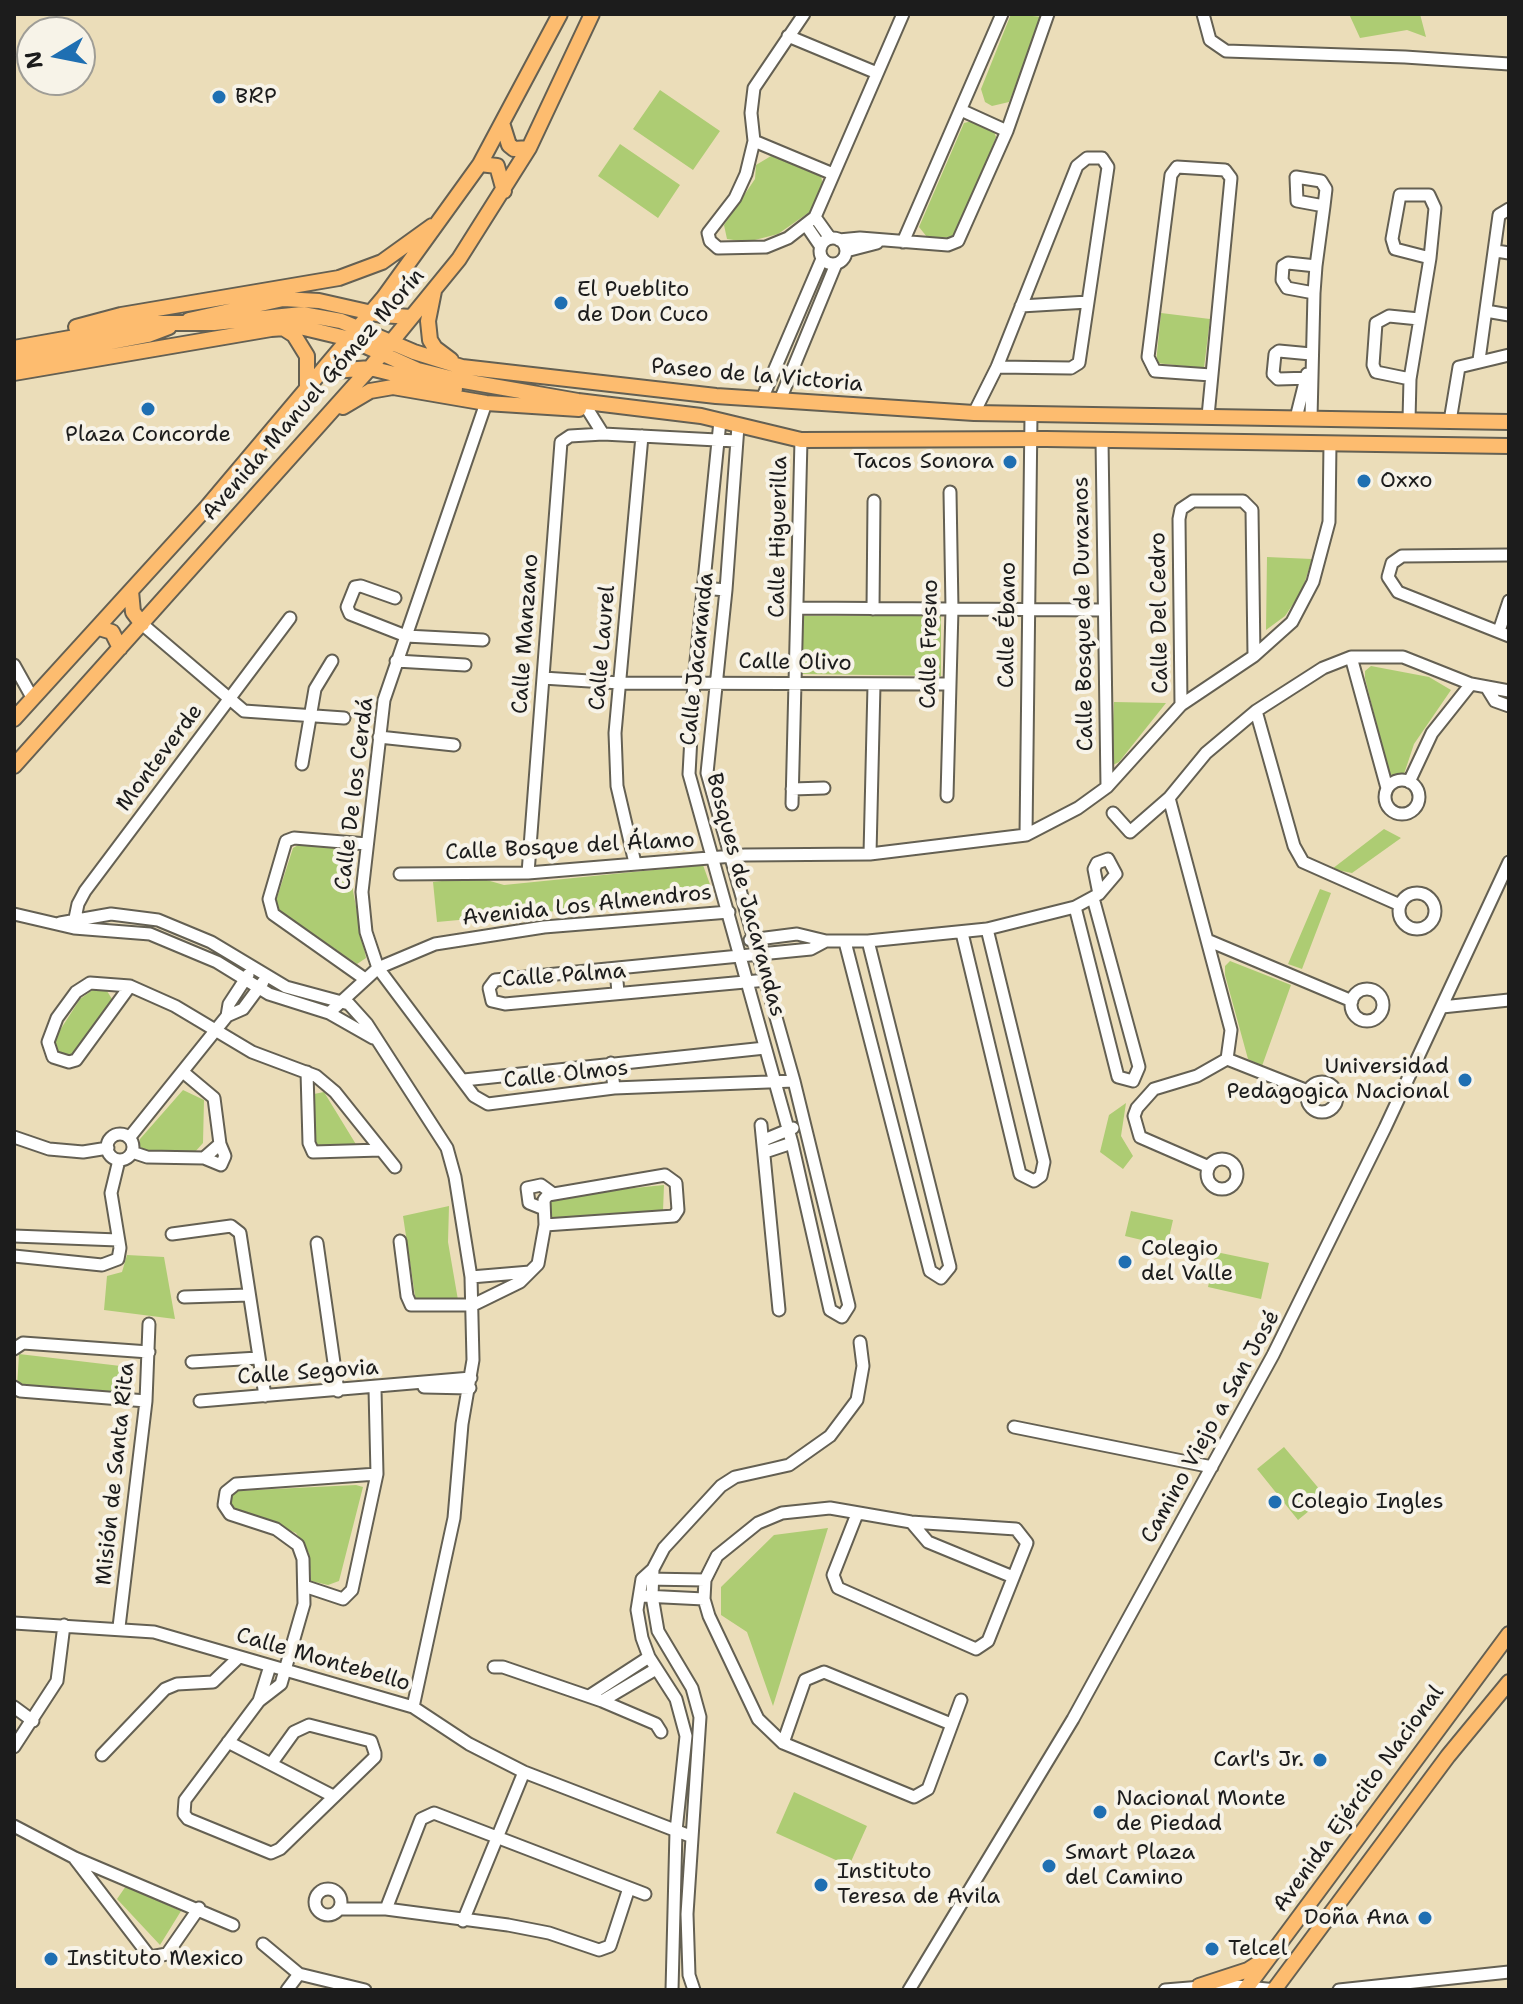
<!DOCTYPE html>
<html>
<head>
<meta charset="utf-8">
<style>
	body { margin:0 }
	#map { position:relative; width:1523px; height:2004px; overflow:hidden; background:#ebddb9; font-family:"Shantell Sans",sans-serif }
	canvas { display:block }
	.frame { position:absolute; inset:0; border:16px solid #1c1c1c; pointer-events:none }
	.north { position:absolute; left:16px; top:16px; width:80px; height:80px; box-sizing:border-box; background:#f7f3e8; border:2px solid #9f9d96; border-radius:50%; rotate:260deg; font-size:22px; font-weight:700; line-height:32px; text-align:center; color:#1c1c1c }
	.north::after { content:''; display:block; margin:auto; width:28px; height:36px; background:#1f6fb2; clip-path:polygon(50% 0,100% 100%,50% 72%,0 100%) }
</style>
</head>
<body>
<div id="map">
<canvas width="1523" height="2004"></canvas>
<div class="frame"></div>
<div class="north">N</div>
</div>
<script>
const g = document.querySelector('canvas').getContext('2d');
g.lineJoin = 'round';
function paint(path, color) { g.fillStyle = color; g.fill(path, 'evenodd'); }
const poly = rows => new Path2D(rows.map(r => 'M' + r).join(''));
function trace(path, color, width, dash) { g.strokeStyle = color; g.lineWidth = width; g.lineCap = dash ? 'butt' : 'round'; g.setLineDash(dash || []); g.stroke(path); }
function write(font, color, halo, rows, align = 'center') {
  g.font = font + ' "Shantell Sans",sans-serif'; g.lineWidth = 8; g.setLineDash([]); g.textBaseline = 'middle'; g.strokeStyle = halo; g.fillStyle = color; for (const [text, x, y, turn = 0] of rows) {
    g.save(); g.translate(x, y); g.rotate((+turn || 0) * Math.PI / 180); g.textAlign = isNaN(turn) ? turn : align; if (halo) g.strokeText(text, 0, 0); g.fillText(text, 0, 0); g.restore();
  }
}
paint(poly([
	[1011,14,1043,17,1009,102,992,106,985,102,981,89],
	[1349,14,1420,14,1426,37,1407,30,1360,38],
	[660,90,720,131,693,170,633,129],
	[972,121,992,127,996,137,957,238,927,237,919,227,964,123],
	[620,144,680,185,658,218,598,176],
	[771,156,821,175,823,187,811,211,778,234,747,242,727,239,724,225,755,179,756,165],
	[1161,313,1210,319,1204,368,1156,363],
	[1267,557,1312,559,1302,591,1285,616,1266,630],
	[802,616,941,616,941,676,802,674],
	[1371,666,1429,677,1451,690,1414,744,1404,774,1396,777,1389,774,1365,678,1365,671],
	[1114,702,1166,703,1119,762,1111,766],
	[1384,829,1401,838,1352,873,1332,869],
	[300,844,349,850,353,856,353,891,366,958,357,964,274,907,293,848],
	[703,865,712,890,708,897,437,922,433,882,476,877,504,885],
	[1320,889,1331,893,1302,969,1288,964],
	[1230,961,1291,985,1262,1066,1248,1059,1225,975,1225,966],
	[94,989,107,991,112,999,71,1057,56,1056,52,1049,55,1038,80,999],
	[183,1090,204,1100,203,1143,194,1153,147,1151,139,1146,140,1139],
	[324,1092,357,1146,314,1147,314,1094],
	[1126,1103,1121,1136,1133,1156,1123,1169,1100,1152,1109,1115],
	[664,1185,663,1211,549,1220,546,1197],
	[449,1206,448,1242,458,1300,416,1302,403,1216],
	[1131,1211,1173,1220,1167,1246,1125,1236],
	[1216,1252,1269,1263,1261,1299,1208,1287],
	[127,1255,164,1257,175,1319,104,1310,107,1276,122,1272],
	[19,1354,129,1367,130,1395,17,1387],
	[1284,1447,1326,1497,1298,1520,1257,1469],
	[356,1485,363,1487,339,1581,328,1585,311,1581,309,1553,296,1533,229,1506,234,1491],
	[828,1528,773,1706,747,1632,721,1615,721,1587,774,1535],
	[794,1792,867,1826,849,1866,776,1833],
	[126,1886,181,1911,160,1945,117,1899]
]), '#adcc73');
const minor = poly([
	[804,14,754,88,751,113,754,141,746,174,735,198,708,233,710,241,718,248,766,247,788,238,815,217,903,14],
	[1203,14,1210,40,1226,51,1405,57,1509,64],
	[788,36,877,73],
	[963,111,1007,131],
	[754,141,833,174],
	[815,217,830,238],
	[806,225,821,247],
	'820 251a13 13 0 1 1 26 0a13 13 0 1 1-26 0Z',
	[839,240,860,238,948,245,958,241,1007,131,1048,14],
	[903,242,1002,14],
	[846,251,877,243],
	[1496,251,1509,253],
	[1314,293,1287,288,1282,280,1283,266,1288,263,1316,266],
	[1021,306,1088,302],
	[1486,311,1509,315],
	[1479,360,1499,215,1509,209],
	[1311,378,1278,379,1273,374,1275,354,1279,351,1311,354],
	[1410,379,1376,372,1373,365,1376,323,1389,316,1419,319],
	[762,399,822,259],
	[780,400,836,264],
	[486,403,384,700,362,892,366,932,378,968,474,1096,488,1104,614,1088,794,1081],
	[588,410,603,434],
	[974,413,997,367,1077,166,1087,158,1102,158,1108,167,1079,363,1071,368,997,367],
	[1208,416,1231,178,1225,170,1177,167,1171,175,1148,357,1155,371,1211,375],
	[1296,418,1307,374],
	[1311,418,1314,293,1316,266,1324,206,1326,189,1321,181,1296,177,1297,201,1324,206],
	[1409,420,1410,379,1430,258,1435,208,1429,195,1400,195,1392,239,1395,249,1430,258],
	[720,421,694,681,689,774,792,1143,830,1310,842,1317,849,1306,794,1081,707,773,726,590,738,426],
	[1450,421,1459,367,1509,355],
	[1102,440,1107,787],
	[1509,555,1402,556,1392,563,1388,577,1398,592,1509,636],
	[702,588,726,590],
	[395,598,361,586,355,587,347,607,350,614,406,636,483,640],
	[798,608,1102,610],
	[873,609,874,501],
	[142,624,244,711,344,718],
	[1499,631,1509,601],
	[1351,657,1387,788],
	[396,661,465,665],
	[14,665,33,699],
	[543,678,620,683,949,684],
	[1487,688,1495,701,1509,706],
	[1181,705,1179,519,1181,509,1193,501,1243,501,1252,510,1254,656],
	[1256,711,1294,846,1303,862,1400,905],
	[379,737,454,745],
	[302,764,315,689,332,661],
	'1385 797a17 17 0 1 1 34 0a17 17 0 1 1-34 0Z',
	[1409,782,1432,733,1471,684],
	[792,789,824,788],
	[947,796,952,609,950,492],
	[1169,798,1231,1030,1227,1059],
	[792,804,801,440],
	[1113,813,1130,832,1169,798,1206,753,1256,711,1323,668,1351,657,1403,657,1471,684,1509,691],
	[1026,835,1031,415],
	[870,854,874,685],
	[635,863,617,786,615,733,642,436],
	[528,873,561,442,570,436,603,434,736,441],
	[400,874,528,873,745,855,870,854,1026,835,1078,808,1107,787,1181,705,1254,656,1292,622,1313,582,1329,522,1330,443],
	'1399 911a18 18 0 1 1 36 0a18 18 0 1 1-36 0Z',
	[1075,907,1118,1077,1133,1081,1139,1067,1093,898],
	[14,914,74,928,150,934,217,962,269,994,329,1013,373,1038],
	[60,923,111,914,158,920,211,942,286,987,349,1004,367,1024,447,1148,455,1177,471,1277,473,1360,462,1424,454,1518,413,1707],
	[74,923,78,904,85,891,290,618],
	[962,933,1020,1174,1034,1181,1041,1176,1044,1162,987,929],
	[750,940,797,934,826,941,868,941,987,929,1075,907,1099,894,1116,874,1108,859,1097,863,1094,869,1099,894],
	[1207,940,1352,1001],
	[845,942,930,1271,941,1278,950,1267,868,941],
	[616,969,618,993],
	[365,979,273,914,269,899,286,841,294,838,367,844],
	[767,980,505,1004,492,1001,489,988,495,980,811,949,826,941],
	[130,986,76,1060,69,1062,53,1057,48,1042,57,1018,76,992,90,983,130,986,175,1006,252,1052,316,1076,335,1092,395,1167],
	'1351 1005a16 16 0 1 1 32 0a16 16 0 1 1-32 0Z',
	[1442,1007,1509,1000],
	[329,1013,378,968,435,944,544,927,729,912],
	[227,1016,243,1009,263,982],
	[227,1016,229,1004,248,975],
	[1227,1059,1308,1091],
	[611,1063,614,1088],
	[307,1072,309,1143,313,1152,381,1150],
	[464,1080,765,1048],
	'1307 1097a15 15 0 1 1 30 0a15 15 0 1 1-30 0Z',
	[761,1125,779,1310],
	'107 1147a13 13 0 1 1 26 0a13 13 0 1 1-26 0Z',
	[14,1137,49,1149,83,1152,108,1148],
	[129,1138,227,1016],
	[764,1140,793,1128],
	[132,1152,147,1157,204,1158,220,1144,214,1098,183,1072],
	[765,1152,792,1143],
	[204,1158,221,1165,225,1156,220,1144],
	'1207 1174a15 15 0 1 1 30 0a15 15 0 1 1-30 0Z',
	[1209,1167,1140,1137,1134,1116,1137,1108,1154,1089,1197,1076,1227,1059],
	[544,1209,529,1203,527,1188,541,1185,552,1193],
	[172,1234,231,1226,240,1233,265,1396],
	[14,1236,118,1240],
	[400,1241,407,1296,411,1305,473,1305,520,1282,538,1264,545,1225,544,1200,548,1195,665,1175,676,1183,678,1210,674,1216,545,1225],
	[317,1243,338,1391],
	[14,1256,102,1265,118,1259,120,1248,111,1193,119,1160],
	[471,1277,530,1272],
	[184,1297,249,1295],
	[14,1349,23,1343,149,1352],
	[192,1362,258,1358],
	[14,1387,20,1391,146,1401],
	[424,1387,470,1388],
	[200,1401,471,1378],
	[1014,1427,1212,1467],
	[857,1514,833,1575,838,1588,976,1649,988,1641,1027,1543,1016,1529,911,1522,830,1508,782,1513,758,1523,717,1556,705,1580,704,1599,709,1616,758,1719,783,1743,914,1797,928,1789,961,1700],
	[911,1522,928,1542,1013,1577],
	[653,1569,652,1596,658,1631,692,1688,700,1717,687,1914,689,1975,694,1990],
	[646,1579,705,1580],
	[304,1586,343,1599,352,1590,377,1474,375,1389],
	[644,1596,704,1599],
	[14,1623,154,1632,413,1707,469,1744,524,1772,690,1836],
	[119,1627,146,1401,149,1324],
	[494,1667,503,1667,602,1701,656,1724,661,1732],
	[589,1696,649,1657],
	[259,1701,270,1666],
	[602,1701,656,1669],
	[14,1707,33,1721],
	[228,1742,333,1796],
	[783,1743,805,1680,824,1672,951,1724],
	[14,1747,57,1681,64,1625],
	[102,1755,165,1689,177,1684,213,1682,239,1657],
	[271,1764,294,1732,309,1725,371,1741,375,1753,375,1757,280,1849,271,1853,188,1819,184,1814,185,1800,259,1701,281,1684,304,1604,303,1559,298,1545,276,1529,230,1514,224,1505,226,1492,236,1484,377,1474],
	[14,1826,75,1858,233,1925],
	[75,1859,150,1957,167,1954,199,1908],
	'315 1902a13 13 0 1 1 26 0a13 13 0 1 1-26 0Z',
	[339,1909,386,1909,508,1925,549,1933,599,1950,610,1946,629,1888],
	[386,1909,421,1819,434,1813,645,1894],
	[463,1921,524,1772],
	[263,1944,299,1974,365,1990],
	[287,1990,299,1974],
	[672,1990,676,1831,686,1736,676,1699,649,1657,642,1638,637,1610,642,1579,653,1569,664,1548,721,1486,735,1477,789,1465,830,1436,857,1400,863,1366,860,1342],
	[909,1990,1073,1719,1273,1355,1385,1128,1509,862],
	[1165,1990,1226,1985,1277,1990],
	[1339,1990,1509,1972]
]);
const major = poly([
	[503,126,509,145,514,149,529,148],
	[480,164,497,166,504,191],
	[434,291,428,321,430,340,435,348,451,360],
	[189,320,283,299,319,301,381,315,411,317],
	[76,327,121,315,339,278,382,262,432,226],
	[283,328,294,335,307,356,307,388],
	[14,348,154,323,214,323,302,314,341,321,414,352,462,367,716,396,974,413,1509,422],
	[14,361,148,335,169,327],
	[323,372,370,368,455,389],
	[14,373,271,329,300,327,350,339,418,370,458,380,578,401,701,416,801,440,1046,439,1509,446],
	[343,407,370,391,393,387,486,403,579,409],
	[131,591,133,612,142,624],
	[99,628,112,632,120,648],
	[14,719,207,507,384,297,480,164,560,14],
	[14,766,370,368,459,259,529,148,592,14],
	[1199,1986,1248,1970,1262,1961],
	[1245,1990,1509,1634],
	[1274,1990,1448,1756,1509,1682]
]);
trace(minor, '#646053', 15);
trace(major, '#646053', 18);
trace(minor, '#fff', 11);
trace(major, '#fdbc6f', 14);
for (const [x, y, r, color] of [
	[219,97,8,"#1f6fb2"],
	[561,303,8,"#1f6fb2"],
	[148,409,8,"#1f6fb2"],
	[1010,462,8,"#1f6fb2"],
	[1364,481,8,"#1f6fb2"],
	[1465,1080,8,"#1f6fb2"],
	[1125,1262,8,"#1f6fb2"],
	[1275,1502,8,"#1f6fb2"],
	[1320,1760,8,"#1f6fb2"],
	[1100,1812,8,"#1f6fb2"],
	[1049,1866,8,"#1f6fb2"],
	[821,1885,8,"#1f6fb2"],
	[1425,1918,8,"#1f6fb2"],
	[1212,1949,8,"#1f6fb2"],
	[51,1959,8,"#1f6fb2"]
]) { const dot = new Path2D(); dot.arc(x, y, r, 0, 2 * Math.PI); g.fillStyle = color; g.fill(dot); trace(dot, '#f7f3e8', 3); }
write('22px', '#1c1c1c', '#f7f3e8', [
	["BRP",235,97],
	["El Pueblito",577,290],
	["de Don Cuco",577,315],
	["Plaza Concorde",148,435,"center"],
	["Tacos Sonora",994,462,"right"],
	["Oxxo",1380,481],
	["Universidad",1449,1067,"right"],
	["Pedagogica Nacional",1449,1092,"right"],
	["Colegio",1141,1249],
	["del Valle",1141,1274],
	["Colegio Ingles",1291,1502],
	["Carl's Jr.",1304,1760,"right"],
	["Nacional Monte",1116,1799],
	["de Piedad",1116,1824],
	["Smart Plaza",1065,1853],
	["del Camino",1065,1878],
	["Instituto",837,1872],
	["Teresa de Avila",837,1897],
	["Doña Ana",1409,1918,"right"],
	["Telcel",1228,1949],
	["Instituto Mexico",67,1959]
], 'left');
write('22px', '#1c1c1c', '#f7f3e8', [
	["Paseo de la Victoria",757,376,5],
	["Avenida Manuel Gómez Morín",314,395,-49],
	["Calle Higuerilla",779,537,-89],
	["Calle Del Cedro",1160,613,-91],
	["Calle Bosque de Duraznos",1084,614,-91],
	["Calle Ébano",1008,625,-89],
	["Calle Manzano",526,634,-86],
	["Calle Fresno",930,644,-89],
	["Calle Laurel",603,648,-85],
	["Calle Jacaranda",698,659,-84],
	["Calle Olivo",795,663,1],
	["Monteverde",160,758,-53],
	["Calle De los Cerdá",355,794,-83],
	["Calle Bosque del Álamo",570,847,-3],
	["Bosques de Jacarandas",745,895,75],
	["Avenida Los Almendros",587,906,-6],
	["Calle Palma",564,976,-4],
	["Calle Olmos",566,1075,-6],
	["Calle Segovia",308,1373,-4],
	["Camino Viejo a San José",1211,1427,-61],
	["Misión de Santa Rita",116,1474,-84],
	["Calle Montebello",323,1660,16],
	["Avenida Ejército Nacional",1359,1799,-54]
]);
</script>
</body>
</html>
